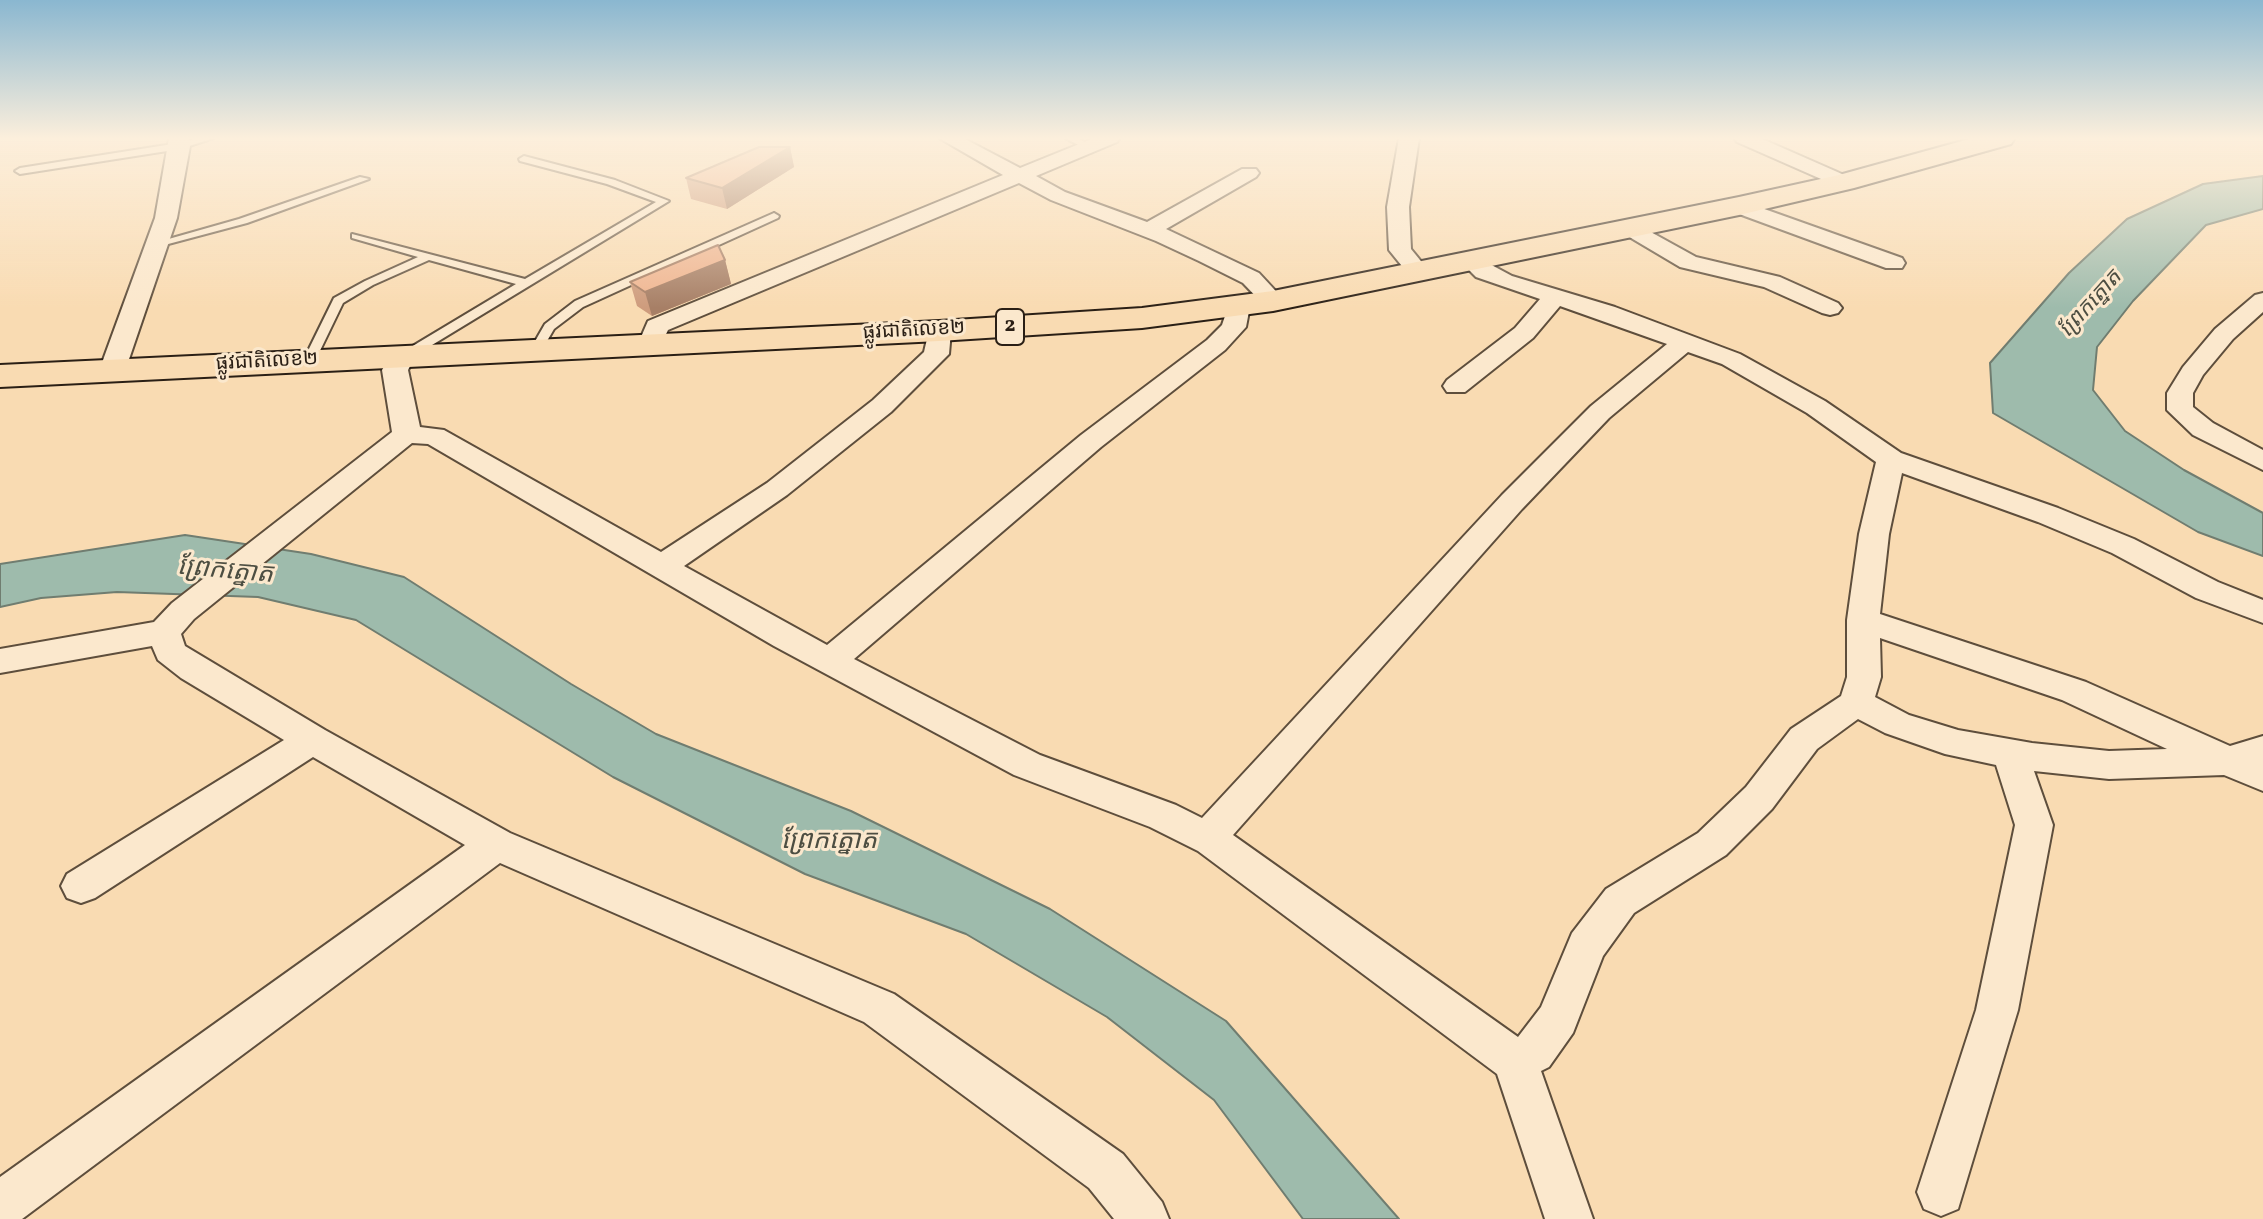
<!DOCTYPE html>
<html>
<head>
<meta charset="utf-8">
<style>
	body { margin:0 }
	canvas { display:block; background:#f9dbb2 }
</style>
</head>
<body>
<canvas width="2263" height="1219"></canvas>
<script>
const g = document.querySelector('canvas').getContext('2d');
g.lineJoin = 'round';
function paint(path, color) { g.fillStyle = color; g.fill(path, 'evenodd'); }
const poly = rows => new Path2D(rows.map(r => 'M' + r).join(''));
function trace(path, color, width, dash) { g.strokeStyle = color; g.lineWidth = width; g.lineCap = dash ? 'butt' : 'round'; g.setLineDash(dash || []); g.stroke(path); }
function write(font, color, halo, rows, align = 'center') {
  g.font = font + ' Vollkorn,"Noto Sans Khmer",serif'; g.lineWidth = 6; g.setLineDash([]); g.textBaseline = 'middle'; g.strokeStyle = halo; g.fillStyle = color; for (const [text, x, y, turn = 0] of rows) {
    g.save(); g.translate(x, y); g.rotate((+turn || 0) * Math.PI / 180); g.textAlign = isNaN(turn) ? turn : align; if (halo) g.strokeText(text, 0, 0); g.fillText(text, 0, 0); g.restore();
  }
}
const water = poly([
	[2263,176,2263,209,2206,225,2133,301,2097,347,2093,390,2125,431,2184,470,2263,513,2263,556,2198,532,1993,413,1990,363,2069,273,2127,219,2203,184,2263,176],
	[185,535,311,554,404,577,571,684,656,734,851,811,1050,909,1226,1021,1399,1219,1303,1219,1214,1100,1107,1017,966,934,805,874,613,777,356,620,258,597,117,592,41,598,0,607,0,564,185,535]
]);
paint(water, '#9ebbac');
trace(water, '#707d70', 2);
const lane = poly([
	[199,138,214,138,180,149,20,174,15,171,20,168,179,143,199,138],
	[1065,138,1077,138,1094,147,1086,149,1065,138],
	[524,156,615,180,669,201,409,359,401,359,401,353,516,284,429,260,373,285,343,303,315,361,309,365,305,364,303,361,334,298,365,281,418,257,352,238,352,234,525,279,656,202,607,184,520,161,519,159,524,156],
	[360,177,369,179,247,223,157,247,151,244,239,219,360,177],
	[774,213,779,216,778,218,583,307,554,329,540,353,536,354,530,350,545,324,575,301,774,213]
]);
const street = poly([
	[169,138,189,138,190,146,177,218,125,371,121,376,112,379,103,376,99,371,155,218,169,138],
	[939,138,963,138,1020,168,1094,138,1120,138,1117,142,1036,176,1065,192,1147,222,1242,169,1256,169,1259,173,1256,177,1166,229,1259,273,1285,301,1281,306,1265,306,1243,283,1199,261,1156,241,1051,200,1019,183,668,330,659,349,641,349,638,344,648,321,1003,175,939,138],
	[1399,138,1419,138,1409,207,1411,249,1429,271,1426,276,1418,278,1410,276,1389,250,1387,207,1399,138],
	[1734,138,1760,138,1851,178,1854,182,1851,186,1837,186,1737,142,1734,138],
	[1739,200,1902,258,1905,263,1902,268,1886,268,1731,211,1728,206,1739,200],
	[1629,220,1696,257,1780,277,1838,303,1842,308,1838,313,1830,315,1822,313,1764,287,1680,267,1621,232,1618,227,1629,220],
	[1471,254,1512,276,1615,307,1740,354,1825,401,1901,453,2058,508,2134,539,2218,582,2263,600,2263,623,2196,598,2112,553,2038,522,1902,473,1889,534,1880,614,2086,682,2230,746,2263,736,2263,791,2224,775,2109,779,2034,771,2053,825,2018,1010,1958,1209,1941,1216,1924,1209,1917,1192,1976,1010,2015,825,1996,765,1945,754,1885,733,1858,719,1817,749,1772,809,1726,855,1634,913,1603,956,1573,1033,1549,1067,1541,1071,1593,1219,1545,1219,1497,1074,1198,851,1150,827,1014,775,774,646,428,444,412,443,194,619,181,634,185,646,325,730,510,833,894,994,1123,1154,1162,1202,1169,1219,1114,1219,1089,1188,864,1022,500,863,22,1219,0,1219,0,1177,465,845,313,757,95,898,81,903,67,898,61,886,67,874,284,740,181,678,158,660,152,646,0,673,0,649,154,622,172,603,392,432,382,370,393,352,411,352,415,357,408,370,420,427,444,430,661,552,767,483,873,400,924,352,930,326,948,326,951,331,949,354,891,412,787,495,684,566,827,645,1081,435,1207,340,1222,325,1230,301,1246,301,1250,306,1246,327,1225,350,1101,447,854,659,1040,755,1176,805,1202,818,1502,495,1591,406,1667,344,1560,306,1533,338,1465,392,1447,392,1443,386,1447,380,1515,328,1540,299,1476,277,1460,261,1463,256,1471,254],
	[1688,352,1722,364,1807,413,1876,462,1859,534,1847,620,1847,677,1841,696,1791,729,1746,787,1698,833,1606,889,1572,933,1541,1007,1518,1037,1233,835,1522,509,1609,418,1688,352],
	[1880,638,2062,700,2167,749,2109,751,2032,743,1958,730,1909,715,1875,697,1881,677,1880,638],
	[2263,293,2263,312,2233,339,2203,375,2193,393,2193,407,2213,423,2263,450,2263,470,2193,435,2167,410,2167,393,2183,367,2215,329,2255,295,2263,293]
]);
const highway = poly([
	[1973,138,2015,138,2011,144,1854,188,1739,215,1273,311,1142,328,939,341,0,387,0,365,939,321,1142,308,1273,291,1739,197,1839,175,1973,138]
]);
trace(lane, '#5e4e3c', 4);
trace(street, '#5e4e3c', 4);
trace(highway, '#2a1f15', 4);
paint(lane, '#fbe8cd');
paint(street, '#fbe8cd');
paint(highway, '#f9dbb2');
paint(poly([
	[790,147,794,167,727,209,691,199,686,178],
	[725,260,731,284,652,316,637,306,630,282]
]), '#ce9c7d');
paint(poly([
	[790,147,794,167,727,209,722,188],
	[725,260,731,284,652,316,645,292]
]), '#a77f66');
const building = poly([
	[759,147,790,147,722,188,686,178,759,147],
	[718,245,725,260,645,292,630,282,718,245]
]);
paint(building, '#efb591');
trace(building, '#a77f66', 2);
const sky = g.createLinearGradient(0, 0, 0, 308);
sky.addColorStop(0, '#8ab7d0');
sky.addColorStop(0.45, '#fcefdc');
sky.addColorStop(1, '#fcefdc00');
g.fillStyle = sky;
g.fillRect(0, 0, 2263, 308);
write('20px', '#2a1f15', '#fbe8cd', [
	["ផ្លូវជាតិលេខ២",914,332,-3],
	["ផ្លូវជាតិលេខ២",267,363,-3]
]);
write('italic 22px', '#4d4e42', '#fbe8cd', [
	["ព្រែកត្នោត",2092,305,-48]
]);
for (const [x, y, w] of [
	[1010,327,28]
]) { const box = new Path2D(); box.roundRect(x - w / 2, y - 18, w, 36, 6); g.fillStyle = '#fbe8cd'; g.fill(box); trace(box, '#2a1f15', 2); }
write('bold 22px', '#2a1f15', null, [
	["2",1010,327]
]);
write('italic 26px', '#4d4e42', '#fbe8cd', [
	["ព្រែកត្នោត",225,573,5],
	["ព្រែកត្នោត",829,843]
]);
</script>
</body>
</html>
